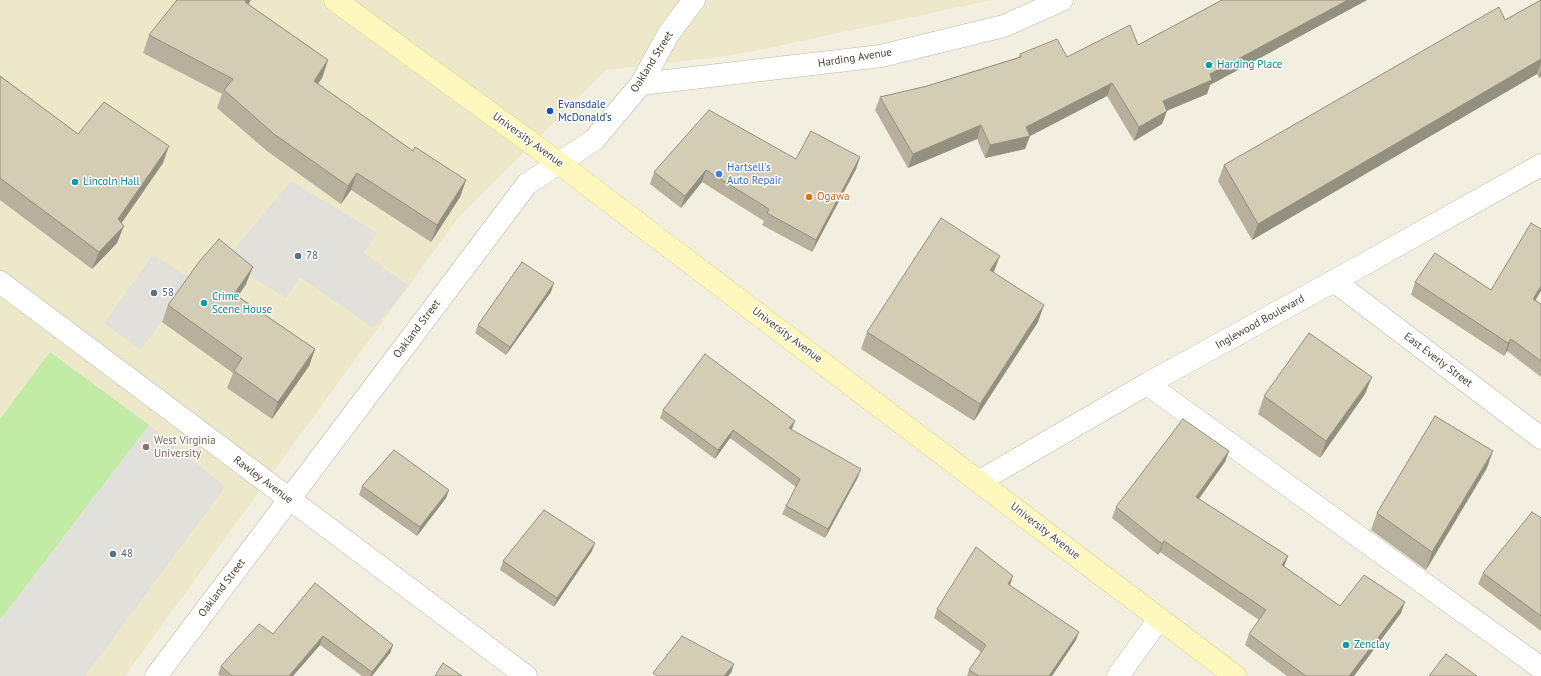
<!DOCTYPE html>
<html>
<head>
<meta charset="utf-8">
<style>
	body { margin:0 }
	canvas { display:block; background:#f2efe1 }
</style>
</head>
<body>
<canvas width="1541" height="676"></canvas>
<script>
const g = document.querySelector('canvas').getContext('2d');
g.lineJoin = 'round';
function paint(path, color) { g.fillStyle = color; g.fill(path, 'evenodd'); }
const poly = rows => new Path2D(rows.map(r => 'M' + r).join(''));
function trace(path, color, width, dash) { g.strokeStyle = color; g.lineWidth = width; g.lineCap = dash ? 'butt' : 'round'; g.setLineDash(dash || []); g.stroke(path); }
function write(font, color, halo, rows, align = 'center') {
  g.font = font + ' "PT Sans",sans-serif'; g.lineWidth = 3; g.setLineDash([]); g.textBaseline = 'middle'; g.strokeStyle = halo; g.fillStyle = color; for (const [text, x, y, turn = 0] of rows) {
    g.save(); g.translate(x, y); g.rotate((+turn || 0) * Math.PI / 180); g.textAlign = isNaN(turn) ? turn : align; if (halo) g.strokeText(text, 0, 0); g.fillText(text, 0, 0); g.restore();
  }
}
paint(poly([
	[0,0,992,0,764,49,720,57,606,70,458,218,125,676,0,676]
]), '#ede8c9');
paint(poly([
	[50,352,149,425,0,620,0,419]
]), '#c2eba5');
paint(poly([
	[291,181,377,233,363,253,409,286,373,328,300,277,286,298,225,260],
	[153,255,192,279,141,350,104,323],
	[149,425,225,487,85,676,0,676,0,620]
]), '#e2e0da');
const street = poly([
	[641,84,881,56,1004,26,1062,0],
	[1334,281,1541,438],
	[0,282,526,676],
	[1147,384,1541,668],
	[980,481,1147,384,1334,281,1541,165],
	[156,676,527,184,594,140,641,84,669,33,694,0],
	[1118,676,1159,619]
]);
const secondary = poly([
	[335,0,560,164,1235,676]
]);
trace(street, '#beb9a3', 23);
trace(secondary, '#d7cd8c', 23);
trace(street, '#fff', 22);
trace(secondary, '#fff8be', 22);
paint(poly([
	[1222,0,1367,0,1210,85,1207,94,1167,111,1162,124,1134,141,1107,96,1030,136,1025,149,985,158,977,139,908,168,875,110,880,97,927,86,1019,57,1020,54,1067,57,1138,45],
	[1541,0,1541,76,1539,78,1537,74,1252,240,1218,181,1224,165,1505,20],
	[248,4,328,60,322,78,318,84,413,151,466,180,460,197,431,242,351,190,341,204,267,151,217,108,222,94,143,53,149,35],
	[0,76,78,134,163,163,121,223,117,243,92,269,0,200],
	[860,157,856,169,812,252,762,225,764,221,702,182,681,208,650,184,654,172,796,159],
	[994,272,1038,322,974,421,861,349,867,332],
	[1415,282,1491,290,1536,300,1541,304,1541,377,1507,351,1504,356,1411,295],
	[246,284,238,296,315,349,309,366,272,419,227,388,233,373,162,322,168,305],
	[551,292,506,355,475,333,478,325],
	[1365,394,1320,458,1258,414,1264,396],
	[663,410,792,429,791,430,858,477,825,538,782,514,786,506,796,487,730,438,715,459,660,418],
	[1229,451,1225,462,1199,499,1288,556,1284,566,1340,606,1401,613,1354,676,1287,676,1245,645,1249,634,1259,620,1160,552,1158,555,1112,518,1116,507],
	[1487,468,1426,570,1371,530,1377,513],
	[362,486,449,490,446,498,417,536,359,495],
	[1541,518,1541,631,1478,584,1483,573],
	[592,551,554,607,500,570,503,561],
	[315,583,393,645,390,653,372,676,362,676,320,645,293,676,220,676,218,674,221,666,273,634],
	[1010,585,1076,640,1052,676,967,676,969,670,981,652,934,618,937,609]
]), '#b6b09c');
paint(poly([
	[246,0,251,0,239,19,245,2],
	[1348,0,1367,0,1210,85,1207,94,1158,114,1163,101,1210,74],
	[1541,59,1541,63,1537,74,1252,240,1258,224],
	[328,60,322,78,307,98,314,81],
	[1541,71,1541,76,1539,78],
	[1112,83,1107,96,1030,136,1025,149,985,158,990,145,1026,127],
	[1167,111,1162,124,1134,141,1139,127],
	[981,125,977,139,908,168,913,154],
	[169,146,163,163,112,237,118,219],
	[860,157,856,169,812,252,816,240],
	[706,170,702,182,681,208,685,196],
	[357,173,351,190,341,204,348,186],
	[466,180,460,197,431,242,437,225],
	[124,226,117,243,92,269,99,252],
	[1000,256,993,274,990,270],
	[253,267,246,284,228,311,234,294],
	[554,283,551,292,506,355,510,347],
	[1541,286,1541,291,1529,311,1533,299],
	[1044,305,1038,322,974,421,980,404],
	[1511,339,1507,351,1504,356,1508,343],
	[315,349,309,366,272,419,278,402],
	[1372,377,1365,394,1320,458,1326,441],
	[795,421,792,429,786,437,789,428],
	[733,430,730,438,715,459,718,450],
	[1229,451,1225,462,1192,508,1196,497],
	[1493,451,1487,468,1426,570,1432,552],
	[861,469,858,477,825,538,828,529],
	[449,490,446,498,417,536,420,527],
	[1164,541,1160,552,1158,555,1162,544],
	[595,543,592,551,554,607,557,598],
	[1288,556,1284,567,1282,565],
	[1013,576,1010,585,1008,584],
	[1405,602,1401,613,1354,676,1349,676],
	[1079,632,1076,640,1052,676,1049,676],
	[323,636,320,645,293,676,289,676],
	[393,645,390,653,372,676,370,676,372,672],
	[734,664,731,673,728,676,724,676]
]), '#94907f');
const building = poly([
	[177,0,246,0,245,2,328,60,314,81,413,151,415,147,466,180,437,225,357,173,348,186,274,134,224,90,233,79,149,35,177,0],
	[1222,0,1348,0,1210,74,1212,80,1163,101,1167,111,1139,127,1112,83,1026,127,1030,136,990,145,981,125,913,154,880,97,927,86,1021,57,1020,54,1057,39,1067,57,1130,25,1138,45,1222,0],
	[1541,0,1541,59,1258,224,1224,165,1499,7,1505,20,1541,0],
	[0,76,78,134,104,102,169,146,118,219,124,226,99,252,0,178,0,76],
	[709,110,796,159,811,131,860,157,816,240,767,213,769,209,706,170,685,196,654,172,709,110],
	[941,218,1000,256,990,270,1044,305,980,404,867,332,941,218],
	[1531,223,1541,229,1541,286,1533,299,1541,304,1541,361,1511,339,1508,343,1415,282,1435,253,1491,290,1531,223],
	[219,239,253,267,234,294,315,349,278,402,234,371,242,358,168,305,199,262,219,239],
	[522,262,554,283,510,347,478,325,522,262],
	[1309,333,1372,377,1326,441,1264,396,1309,333],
	[705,354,795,421,789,428,861,469,828,529,786,506,800,479,733,430,718,450,663,410,705,354],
	[1435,416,1493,451,1432,552,1377,513,1435,416],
	[1183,419,1229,451,1196,497,1288,556,1282,565,1340,606,1364,575,1405,602,1349,676,1306,676,1249,634,1266,610,1164,541,1162,544,1116,507,1183,419],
	[394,450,449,490,420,527,362,486,394,450],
	[544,510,595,543,557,598,503,561,544,510],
	[1532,512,1541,518,1541,616,1483,573,1532,512],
	[976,547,1013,576,1008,584,1079,632,1049,676,979,676,969,670,986,645,937,609,976,547],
	[315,583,393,645,372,672,323,636,289,676,232,676,221,666,259,624,273,634,315,583],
	[682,636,734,664,724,676,657,676,653,673,682,636],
	[1446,654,1477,676,1429,676,1446,654],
	[443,663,462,676,435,676,443,663]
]);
paint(building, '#d4cdb5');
trace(building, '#94907f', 1);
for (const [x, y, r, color] of [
	[1209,65,4,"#0f9aa8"],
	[550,111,4,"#1a4fb4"],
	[719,174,4,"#3f7fe0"],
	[75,182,4,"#0f9aa8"],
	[809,197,4,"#e8710a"],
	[298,256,4,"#5c6f8a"],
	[154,293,4,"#5c6f8a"],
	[204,303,4,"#0f9aa8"],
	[146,447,4,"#8d6e63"],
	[113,554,4,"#5c6f8a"],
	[1346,645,4,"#0f9aa8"]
]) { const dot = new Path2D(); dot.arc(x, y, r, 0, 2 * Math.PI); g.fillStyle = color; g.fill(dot); trace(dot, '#fff', 1.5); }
write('11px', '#443f31', '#fff', [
	["Harding Avenue",855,58,-9],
	["Oakland Street",652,62,-58],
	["University Avenue",528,140,36],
	["Inglewood Boulevard",1260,322,-29],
	["Oakland Street",417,329,-53],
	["University Avenue",787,335,37],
	["East Everly Street",1438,360,37],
	["Rawley Avenue",263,480,37],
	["University Avenue",1045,531,38],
	["Oakland Street",222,588,-53]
]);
write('11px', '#0d838f', '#fff', [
	["Harding Place",1217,65],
	["Lincoln Hall",83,182],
	["Crime",212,297],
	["Scene House",212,310],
	["Zenclay",1354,645]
], 'left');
write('11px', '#164399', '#fff', [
	["Evansdale",558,105],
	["McDonald's",558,118]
], 'left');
write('11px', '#366cbe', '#fff', [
	["Hartsell's",727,168],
	["Auto Repair",727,181]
], 'left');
write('11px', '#c56008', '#fff', [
	["Ogawa",817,197]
], 'left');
write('11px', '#4e5e75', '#fff', [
	["78",306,256],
	["58",162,293],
	["48",121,554]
], 'left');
write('11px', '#785e54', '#fff', [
	["West Virginia",154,441],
	["University",154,454]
], 'left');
</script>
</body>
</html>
